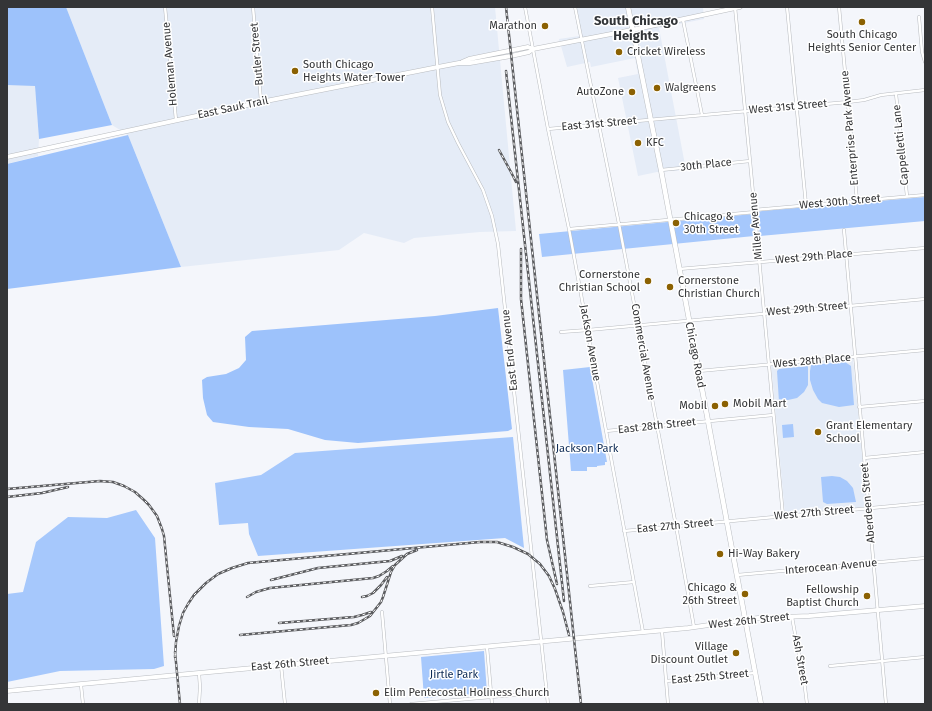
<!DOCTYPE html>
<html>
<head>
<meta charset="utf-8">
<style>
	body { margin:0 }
	#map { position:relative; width:932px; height:711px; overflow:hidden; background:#f4f6fb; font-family:"Fira Sans",sans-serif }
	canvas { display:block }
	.frame { position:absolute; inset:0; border:8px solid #343537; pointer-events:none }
</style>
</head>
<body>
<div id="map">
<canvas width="932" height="711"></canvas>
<div class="frame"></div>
</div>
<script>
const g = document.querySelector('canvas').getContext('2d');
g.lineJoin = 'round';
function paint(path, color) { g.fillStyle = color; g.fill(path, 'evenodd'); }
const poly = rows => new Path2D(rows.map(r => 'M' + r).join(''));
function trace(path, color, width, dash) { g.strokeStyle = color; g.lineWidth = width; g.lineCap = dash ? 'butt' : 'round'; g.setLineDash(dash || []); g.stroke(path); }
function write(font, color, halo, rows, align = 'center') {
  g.font = font + ' "Fira Sans",sans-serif'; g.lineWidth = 3; g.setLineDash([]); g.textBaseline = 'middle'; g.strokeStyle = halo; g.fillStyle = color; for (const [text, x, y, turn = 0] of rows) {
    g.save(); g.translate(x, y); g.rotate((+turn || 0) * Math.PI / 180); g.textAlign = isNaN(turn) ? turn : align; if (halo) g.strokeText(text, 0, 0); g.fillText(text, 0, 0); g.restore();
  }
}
paint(poly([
	[66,7,495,7,516,231,480,232,414,238,404,243,364,233,339,250,181,267,128,135,112,125],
	[574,7,703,7,704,19,659,28,686,170,657,172,638,176,618,78,638,74,635,58,591,67,590,62,567,67,559,39,579,36],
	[7,85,35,85,39,139,38,156,7,164],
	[853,358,867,507,785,514,771,365]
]), '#e5ecf7');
paint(poly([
	[925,197,925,221,760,236,758,216,758,212,762,211],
	[753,214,754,236,542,257,539,234],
	[845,362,851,366,854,405,839,407,822,403,818,399,813,390,810,380,810,371,811,365],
	[808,366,808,385,804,392,797,398,779,402,777,371,779,369],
	[590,367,607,462,605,462,605,465,597,466,597,467,587,467,587,471,571,471,563,370],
	[793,424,794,437,783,438,782,425],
	[513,437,524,548,505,538,258,556,249,534,248,523,219,525,215,483,261,475,295,453],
	[832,476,840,477,847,481,853,488,856,502,827,504,823,502,821,477],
	[136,510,155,538,164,666,154,669,60,671,7,682,7,594,23,592,36,542,68,517,107,518],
	[484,651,487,693,424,698,421,657]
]), '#a6c8fc');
paint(poly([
	[7,7,66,7,112,125,39,139,35,86,7,85],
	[128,135,181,267,7,289,7,164],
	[498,308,512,429,508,431,358,443,325,440,288,429,249,427,213,422,207,415,203,398,202,380,207,377,226,374,239,368,246,360,245,337,252,331,435,316]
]), '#9dc2fb');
const street = poly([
	[165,7,176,120],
	[253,7,261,101],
	[432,7,440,95,448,122,458,143,483,190,492,216,498,244,548,704],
	[525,7,548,129,569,229,643,632],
	[575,7,619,224,676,526,694,627],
	[735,7,750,161,783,516],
	[787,7,806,205],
	[839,7,857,201],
	[919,17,922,52,925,62],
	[683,20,702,115],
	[896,94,907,196],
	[548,129,848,102,864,100,881,95,925,90],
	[661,170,750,161],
	[754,210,925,195],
	[569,229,755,212],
	[844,230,886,704],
	[679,269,925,248],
	[561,332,588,330,925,299],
	[699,371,925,350],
	[859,407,925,401],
	[606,431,773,415],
	[864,458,925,452],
	[624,531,925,503],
	[737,575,925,558],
	[590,586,634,582],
	[382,612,390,704],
	[792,617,805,688,807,704],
	[662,631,668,704],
	[487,647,492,704],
	[281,665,285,704],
	[830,666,925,657],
	[199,673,200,687,199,704],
	[666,681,755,673],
	[81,685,83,704],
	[411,704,547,692]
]);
const secondary = poly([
	[462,62,469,59,528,47,533,49],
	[7,157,261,102,438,67,459,63,470,63,511,56,529,52,533,49,632,30,740,7],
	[7,691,177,675,688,628,758,618,809,616,925,606]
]);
const primary = poly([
	[628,7,661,170,761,704]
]);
trace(street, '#b9bcc0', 3.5);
trace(secondary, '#b9bcc0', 5);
trace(primary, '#b9bcc0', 5.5);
trace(street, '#fff', 2.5);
trace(secondary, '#fff', 4);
trace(primary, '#fff', 4.5);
const rail = poly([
	[506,7,581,704],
	[506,71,564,601],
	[499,150,511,172,516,182],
	[521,249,521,299,547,540,557,584],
	[7,489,100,481,113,482,124,486,135,492,144,500,149,505,157,516,162,529,164,536,174,636],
	[7,497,42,493,68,487],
	[271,580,318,568,390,561,402,556],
	[247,597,256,592,270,588,373,578,379,576,387,571,393,566],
	[362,597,367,596,373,593,381,585,387,577],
	[279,623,354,617,362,615,371,612],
	[240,635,351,625,358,623,370,616,381,602,383,597,391,572,395,565,407,554,417,550],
	[175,652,180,704],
	[175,657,176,642,179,626,183,613,188,604,194,595,206,583,218,574,232,568,248,563,480,542,497,542,513,547,528,554,540,564,549,576,555,589,563,612,569,635]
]);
trace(rail, '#5b5c5f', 2.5);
trace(rail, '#fff', 1, [3]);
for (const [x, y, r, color] of [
	[862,22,4,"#8b6102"],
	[545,26,4,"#8b6102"],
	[619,52,4,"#8b6102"],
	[295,71,4,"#8b6102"],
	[657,88,4,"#8b6102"],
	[632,92,4,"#8b6102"],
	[638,143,4,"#8b6102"],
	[676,223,4,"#8b6102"],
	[648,281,4,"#8b6102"],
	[670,287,4,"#8b6102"],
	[725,404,4,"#8b6102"],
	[715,406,4,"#8b6102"],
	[818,432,4,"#8b6102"],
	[720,554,4,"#8b6102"],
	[745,594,4,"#8b6102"],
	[867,596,4,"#8b6102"],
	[736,653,4,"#8b6102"],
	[376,693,4,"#8b6102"]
]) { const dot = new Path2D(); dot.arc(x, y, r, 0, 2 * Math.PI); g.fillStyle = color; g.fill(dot); trace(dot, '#fff', 1.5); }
write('11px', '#343537', '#fff', [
	["Marathon",537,26,"right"],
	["South Chicago",862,35,"center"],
	["Heights Senior Center",862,48,"center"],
	["Cricket Wireless",627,52],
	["South Chicago",303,65],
	["Heights Water Tower",303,78],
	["Walgreens",665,88],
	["AutoZone",624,92,"right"],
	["KFC",646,143],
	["Chicago &",684,217],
	["30th Street",684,230],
	["Cornerstone",640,275,"right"],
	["Christian School",640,288,"right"],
	["Cornerstone",678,281],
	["Christian Church",678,294],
	["Mobil Mart",733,404],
	["Mobil",707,406,"right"],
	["Grant Elementary",826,426],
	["School",826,439],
	["Hi-Way Bakery",728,554],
	["Chicago &",737,588,"right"],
	["26th Street",737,601,"right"],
	["Fellowship",859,590,"right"],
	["Baptist Church",859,603,"right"],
	["Village",728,647,"right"],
	["Discount Outlet",728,660,"right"],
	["Elim Pentecostal Holiness Church",384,693]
], 'left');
write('11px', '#343537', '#fff', [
	["Butler Street",257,54,-95],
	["Holeman Avenue",170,64,-95],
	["West 31st Street",788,107,-5],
	["East Sauk Trail",233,108,-12],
	["East 31st Street",599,124,-5],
	["Enterprise Park Avenue",850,128,-95],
	["Cappelletti Lane",901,145,-96],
	["30th Place",706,165,-6],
	["West 30th Street",840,202,-5],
	["Miller Avenue",756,226,-95],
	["West 29th Place",814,257,-5],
	["West 29th Street",807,309,-5],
	["Jackson Avenue",590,343,80],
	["East End Avenue",510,350,-96],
	["Commercial Avenue",643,352,80],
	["Chicago Road",695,355,79],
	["West 28th Place",812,361,-5],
	["East 28th Street",657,426,-6],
	["Aberdeen Street",868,503,-95],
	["West 27th Street",814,513,-5],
	["East 27th Street",675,526,-5],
	["Interocean Avenue",831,567,-5],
	["West 26th Street",749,621,-6],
	["Ash Street",800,660,80],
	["East 26th Street",290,664,-5],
	["East 25th Street",710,677,-5]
]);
write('11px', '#0a2853', '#fff', [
	["Jackson Park",587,449],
	["Jirtle Park",454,675]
]);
write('bold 13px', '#323538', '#fff', [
	["South Chicago",636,21],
	["Heights",636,36]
]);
</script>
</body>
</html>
